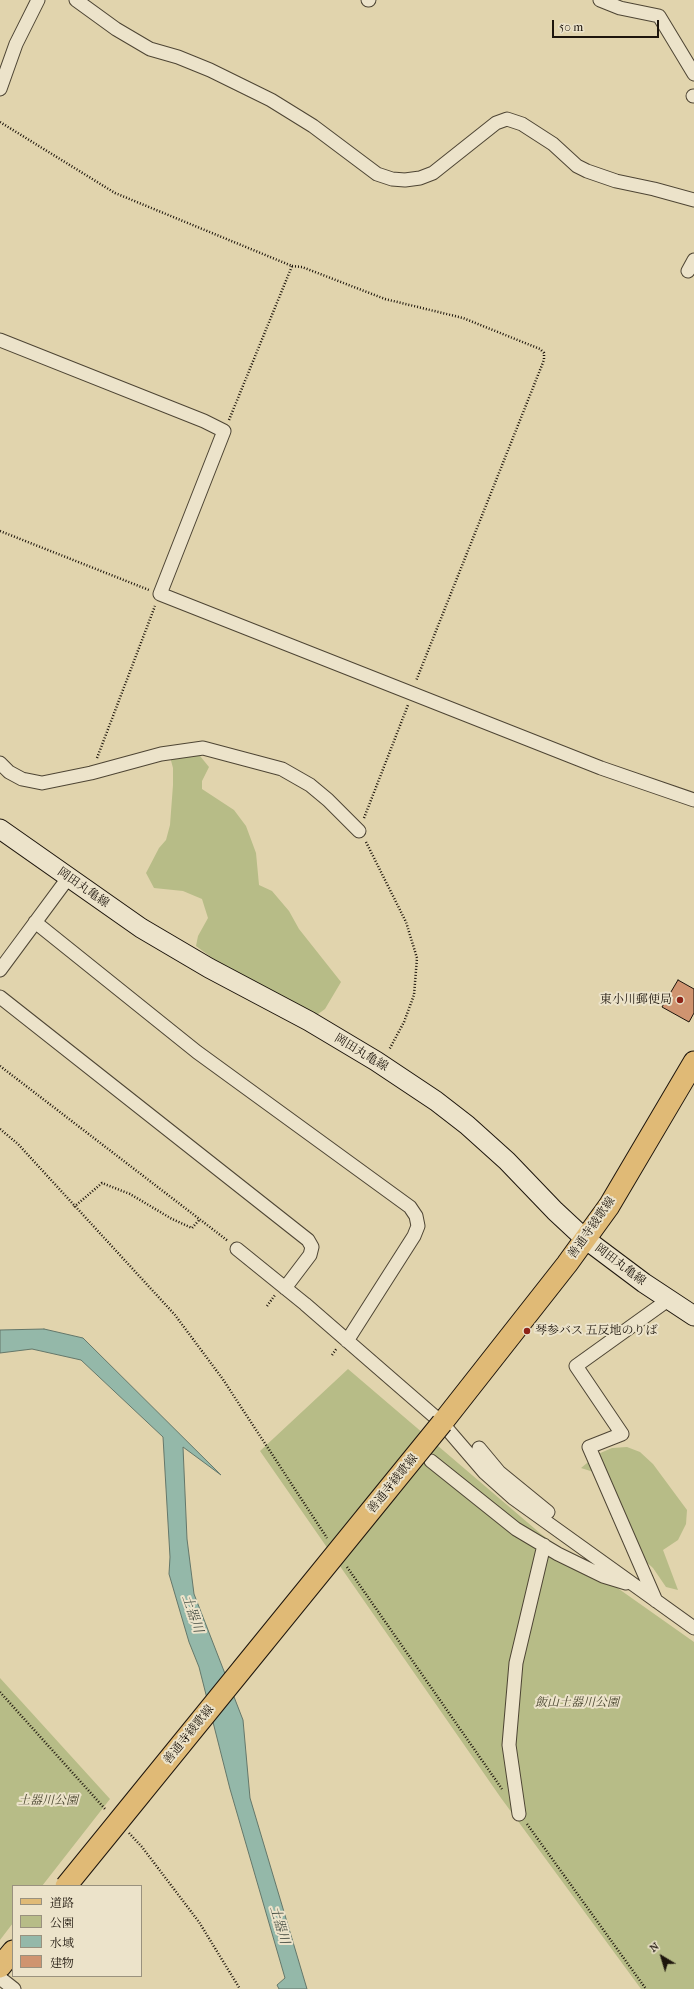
<!DOCTYPE html>
<html>
<head>
<meta charset="utf-8">
<style>
	body { margin:0 }
	#map { position:relative; width:694px; height:1989px; overflow:hidden; background:#e1d4ad; font-family:"IM FELL French Canon","Noto Serif JP",serif }
	canvas { display:block }
	.legend { position:absolute; left:12px; top:1885px; width:130px; height:92px; box-sizing:border-box; background:#ece3ca; border:1px solid #99917e; margin:0; padding:5px 7px; list-style:none; font-size:12px; color:#1d150c }
	.legend li { display:flex; align-items:center; gap:8px; height:20px }
	.legend b { width:20px; border:1px solid #99917e }
	.north { position:absolute; left:642px; top:1937px; width:40px; height:40px; -webkit-text-stroke:3px #ece3ca; paint-order:stroke; rotate:322deg; font-size:11px; font-weight:700; line-height:16px; text-align:center; color:#1d150c }
	.north::after { content:''; display:block; margin:auto; width:14px; height:18px; background:#1d150c; clip-path:polygon(50% 0,100% 100%,50% 72%,0 100%) }
	.scale { position:absolute; left:552px; top:20px; width:107px; height:18px; box-sizing:border-box; border:2px solid #1d150c; border-top:0; padding-left:5px; font-size:12px; line-height:14px; white-space:nowrap; color:#1d150c; -webkit-text-stroke:3px #ece3ca; paint-order:stroke }
</style>
</head>
<body>
<div id="map">
<canvas width="694" height="1989"></canvas>
<ul class="legend">
<li><b style="height:5px;background:#e0ba76"></b>道路</li>
<li><b style="height:11px;background:#b7bc87"></b>公園</li>
<li><b style="height:11px;background:#94b8a9"></b>水域</li>
<li><b style="height:11px;background:#cf9470"></b>建物</li>
</ul>
<div class="north">N</div>
<div class="scale">50 m</div>
</div>
<script>
const g = document.querySelector('canvas').getContext('2d');
g.lineJoin = 'round';
function paint(path, color) { g.fillStyle = color; g.fill(path, 'evenodd'); }
const poly = rows => new Path2D(rows.map(r => 'M' + r).join(''));
function trace(path, color, width, dash) { g.strokeStyle = color; g.lineWidth = width; g.lineCap = dash ? 'butt' : 'round'; g.setLineDash(dash || []); g.stroke(path); }
function write(font, color, halo, rows, align = 'center') {
  g.font = font + ' "IM FELL French Canon","Noto Serif JP",serif'; g.lineWidth = 4; g.setLineDash([]); g.textBaseline = 'middle'; g.strokeStyle = halo; g.fillStyle = color; for (const [text, x, y, turn = 0] of rows) {
    g.save(); g.translate(x, y); g.rotate((+turn || 0) * Math.PI / 180); g.textAlign = isNaN(turn) ? turn : align; if (halo) g.strokeText(text, 0, 0); g.fillText(text, 0, 0); g.restore();
  }
}
paint(poly([
	[196,751,209,767,202,781,202,789,234,810,246,826,256,853,259,885,272,891,289,911,299,929,341,982,325,1009,314,1017,219,963,196,946,198,936,208,918,202,899,183,891,154,888,146,873,159,848,166,840,170,825,173,785,173,768,169,753],
	[348,1369,541,1534,694,1642,694,1989,641,1989,501,1798,260,1451],
	[627,1447,640,1452,653,1464,687,1510,686,1524,678,1540,663,1550,678,1590,666,1587,653,1568,643,1559,603,1475,581,1468,598,1454,612,1448],
	[0,1678,110,1799,42,1886,13,1886,13,1923,0,1940]
]), '#b7bc87');
const water = poly([
	[44,1329,83,1338,221,1475,183,1447,187,1539,194,1594,243,1720,250,1798,307,1989,279,1989,277,1985,285,1978,230,1789,199,1667,189,1642,169,1574,170,1557,163,1437,81,1360,32,1349,0,1353,0,1330,44,1329]
]);
paint(water, '#94b8a9');
trace(water, '#64776a', 1);
const building = poly([
	[678,980,694,989,694,1013,689,1022,662,1007,678,980]
]);
paint(building, '#cf9470');
trace(building, '#1d150c', 1);
const minor = poly([
	[76,0,116,29,150,49,178,57,210,70,271,100,313,126,377,174,392,179,405,180,420,178,433,173,496,123,507,119,522,124,553,144,577,166,587,171,616,181,654,189,694,200],
	[368,0,369,0],
	[600,0,620,8,659,16,694,74],
	[0,89,16,44,38,0],
	[693,96,694,96],
	[688,271,694,260],
	[0,340,204,421,224,431,160,594,601,768,694,800],
	[0,763,9,772,22,779,42,783,91,773,161,754,203,748,282,769,310,785,328,800,359,831],
	[35,922,197,1052,410,1207,416,1216,418,1226,414,1236,347,1341],
	[0,970,68,878],
	[0,997,308,1240,312,1247,310,1255,285,1288],
	[237,1249,305,1304,442,1423,485,1473,513,1498,694,1628],
	[479,1448,499,1472,548,1512],
	[431,1461,516,1529,558,1554,603,1576,626,1583],
	[656,1601,589,1447,622,1434,576,1366,668,1300],
	[519,1814,509,1745,516,1663,544,1545],
	[0,1978,14,1989]
]);
const secondary = poly([
	[0,829,141,928,209,968,309,1021,376,1061,436,1101,467,1125,507,1161,555,1211,584,1238,644,1283,694,1316]
]);
const primary = poly([
	[442,1423,567,1264,609,1206,694,1062],
	[0,1967,13,1951]
]);
trace(minor, '#4e4534', 15);
trace(secondary, '#1d150c', 21);
trace(primary, '#1d150c', 23);
trace(poly([
	[0,122,115,193,292,266,229,420],
	[292,266,302,267,385,299,463,318,540,349,544,353,544,360,416,681],
	[0,531,149,590],
	[97,758,155,606],
	[364,818,408,705],
	[366,842,406,922,417,958,414,995,404,1022,389,1050],
	[0,1066,228,1241],
	[0,1129,18,1144,175,1315,222,1378,327,1538],
	[74,1207,102,1183,130,1194,172,1219,192,1228,200,1219],
	[267,1306,275,1295],
	[332,1355,337,1348],
	[347,1567,502,1789],
	[0,1692,106,1810],
	[527,1824,646,1989],
	[129,1833,142,1847,199,1922,240,1989]
]), '#1d150c', 2.5, [1, 2]);
trace(minor, '#ece3ca', 13);
trace(secondary, '#ece3ca', 19);
trace(primary, '#e0ba76', 21);
const primaryBridge = poly([
	[66,1886,442,1423]
]);
trace(primaryBridge, '#1d150c', 23, []);
trace(primaryBridge, '#e0ba76', 21);
for (const [x, y, r, color] of [
	[680,1000,4,"#8f2418"],
	[527,1331,4,"#8f2418"]
]) { const dot = new Path2D(); dot.arc(x, y, r, 0, 2 * Math.PI); g.fillStyle = color; g.fill(dot); trace(dot, '#ece3ca', 1.5); }
write('12px', '#1d150c', '#ece3ca', [
	["岡田丸亀線",83,888,35],
	["岡田丸亀線",361,1053,31],
	["善通寺綾歌線",592,1228,-55],
	["岡田丸亀線",620,1265,37],
	["善通寺綾歌線",393,1484,-51],
	["善通寺綾歌線",189,1735,-51]
]);
write('12px', '#1d150c', '#ece3ca', [
	["東小川郵便局",672,1000],
	["琴参バス 五反地のりば",535,1331,"left"]
], 'right');
write('italic 12px', '#4b4731', '#ece3ca', [
	["飯山土器川公園",577,1703],
	["土器川公園",48,1801]
]);
write('italic 13px', '#474e43', '#ece3ca', [
	["土器川",192,1614,71],
	["土器川",279,1925,74]
]);
</script>
</body>
</html>
